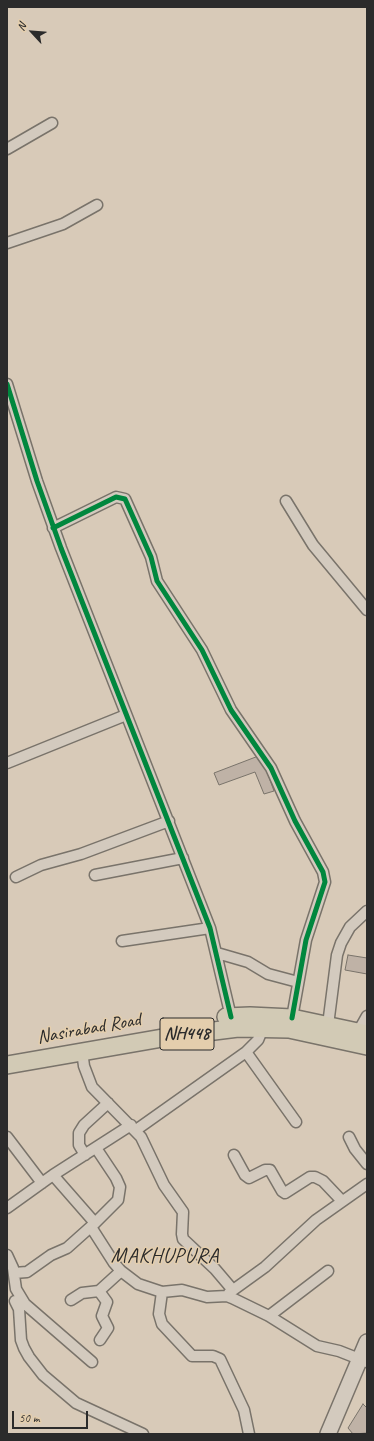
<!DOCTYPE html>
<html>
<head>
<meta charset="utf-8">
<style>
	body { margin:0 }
	#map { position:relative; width:374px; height:1441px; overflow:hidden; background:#d8cab8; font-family:Caveat,sans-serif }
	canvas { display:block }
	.frame { position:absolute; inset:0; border:8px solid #2b2b2b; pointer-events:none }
	.north { position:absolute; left:12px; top:12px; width:40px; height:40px; -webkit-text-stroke:3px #e4cead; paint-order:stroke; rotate:296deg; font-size:11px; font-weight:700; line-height:16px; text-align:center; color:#2b2b2b }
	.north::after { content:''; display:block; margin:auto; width:14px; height:18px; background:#2b2b2b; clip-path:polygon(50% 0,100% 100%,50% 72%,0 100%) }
	.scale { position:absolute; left:12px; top:1411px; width:76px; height:18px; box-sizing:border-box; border:2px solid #2b2b2b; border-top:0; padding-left:5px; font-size:12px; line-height:14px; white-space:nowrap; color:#2b2b2b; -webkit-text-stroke:3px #e4cead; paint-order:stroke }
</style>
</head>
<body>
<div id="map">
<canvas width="374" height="1441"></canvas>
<div class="frame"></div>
<div class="north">N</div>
<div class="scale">50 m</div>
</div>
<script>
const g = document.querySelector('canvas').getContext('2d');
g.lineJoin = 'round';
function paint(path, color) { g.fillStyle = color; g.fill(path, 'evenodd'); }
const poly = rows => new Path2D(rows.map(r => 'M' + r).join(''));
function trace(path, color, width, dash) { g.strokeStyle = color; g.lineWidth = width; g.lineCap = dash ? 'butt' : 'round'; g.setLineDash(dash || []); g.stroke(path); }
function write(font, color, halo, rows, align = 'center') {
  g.font = font + ' Caveat,sans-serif'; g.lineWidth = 3; g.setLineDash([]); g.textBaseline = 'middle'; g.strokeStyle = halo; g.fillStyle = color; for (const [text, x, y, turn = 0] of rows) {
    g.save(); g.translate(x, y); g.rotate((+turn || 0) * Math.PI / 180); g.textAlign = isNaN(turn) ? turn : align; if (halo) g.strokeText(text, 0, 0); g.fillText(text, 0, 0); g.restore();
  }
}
const building = poly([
	[261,755,274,791,264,794,255,772,219,785,214,773,261,755],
	[348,955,367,958,367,974,345,970,348,955],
	[363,1404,367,1408,367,1433,353,1434,348,1428,363,1404]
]);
paint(building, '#bfb2a6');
trace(building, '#79736a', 1);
const minor = poly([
	[7,149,52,123],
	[7,243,63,224,97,205],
	[7,384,37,481,61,548,210,928,231,1017],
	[286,501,313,545,367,610],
	[53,528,116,497,125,499,151,557,157,581,202,650,231,710,271,768,295,821,323,872,325,882,306,940,292,1018],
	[7,763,126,715],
	[95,875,183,858],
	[16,877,41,865,81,854,169,821],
	[122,941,210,928],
	[217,953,248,962,268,974,298,982],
	[328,1025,337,955,341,943,350,927,367,911],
	[358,1032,367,1016],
	[82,1051,84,1066,92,1087,141,1137,164,1185,183,1212,182,1234,183,1239,215,1269,232,1289],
	[246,1052,296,1122],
	[136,1130,246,1052,258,1040,263,1028],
	[7,1137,42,1183],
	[349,1137,355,1149,367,1164],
	[85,1155,79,1145,79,1133,84,1125,108,1103],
	[234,1155,245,1175,249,1178,265,1170,270,1170,282,1191,285,1193,310,1177,315,1177,323,1181,342,1201],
	[53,1175,95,1223],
	[7,1208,53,1175,131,1125],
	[91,1227,114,1263,121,1271,138,1284,162,1292,182,1290,207,1297,227,1296,232,1298,269,1316,317,1346,339,1351,367,1362],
	[7,1255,13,1268,16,1289,25,1304,92,1362],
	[14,1273,27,1272,51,1255,67,1248,95,1223,118,1200,120,1187,116,1178,96,1148],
	[99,1291,107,1302,102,1316,108,1328,100,1340],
	[162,1292,159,1314,162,1324,192,1356,213,1356,220,1359,244,1410,249,1434],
	[229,1293,265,1267,316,1220,367,1184],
	[71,1300,82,1293,99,1291,121,1271],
	[15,1301,19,1309,21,1340,24,1348,29,1357,43,1375,76,1403,143,1434],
	[269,1316,328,1271]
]);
const secondary = poly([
	[328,1434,367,1342]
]);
const trunk = poly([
	[226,1017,250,1016,292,1018,367,1034],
	[7,1065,174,1036,238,1028,289,1029,367,1046]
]);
trace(minor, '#79736a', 13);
trace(secondary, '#79736a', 18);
trace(trunk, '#79736a', 20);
trace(minor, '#d3cabe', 10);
trace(secondary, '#d3cabe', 15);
trace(trunk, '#d2cab5', 17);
trace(poly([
	[7,384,37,481,61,548,210,928,231,1017],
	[53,528,116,497,125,499,151,557,157,581,202,650,231,710,271,768,295,821,323,872,325,882,306,940,292,1018]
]), '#00873e', 5);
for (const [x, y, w] of [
	[187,1034,54]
]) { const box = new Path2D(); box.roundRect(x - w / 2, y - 16, w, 32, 3); g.fillStyle = '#e4cead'; g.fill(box); trace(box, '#2b2b2b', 1); }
write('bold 18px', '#2b2b2b', null, [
	["NH448",187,1034]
]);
write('19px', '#2b2b2b', '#e4cead', [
	["Nasirabad Road",89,1029,-10]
]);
g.letterSpacing = '1px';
write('21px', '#2b2b2b', '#e4cead', [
	["MAKHUPURA",165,1256]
]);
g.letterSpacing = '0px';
</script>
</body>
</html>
